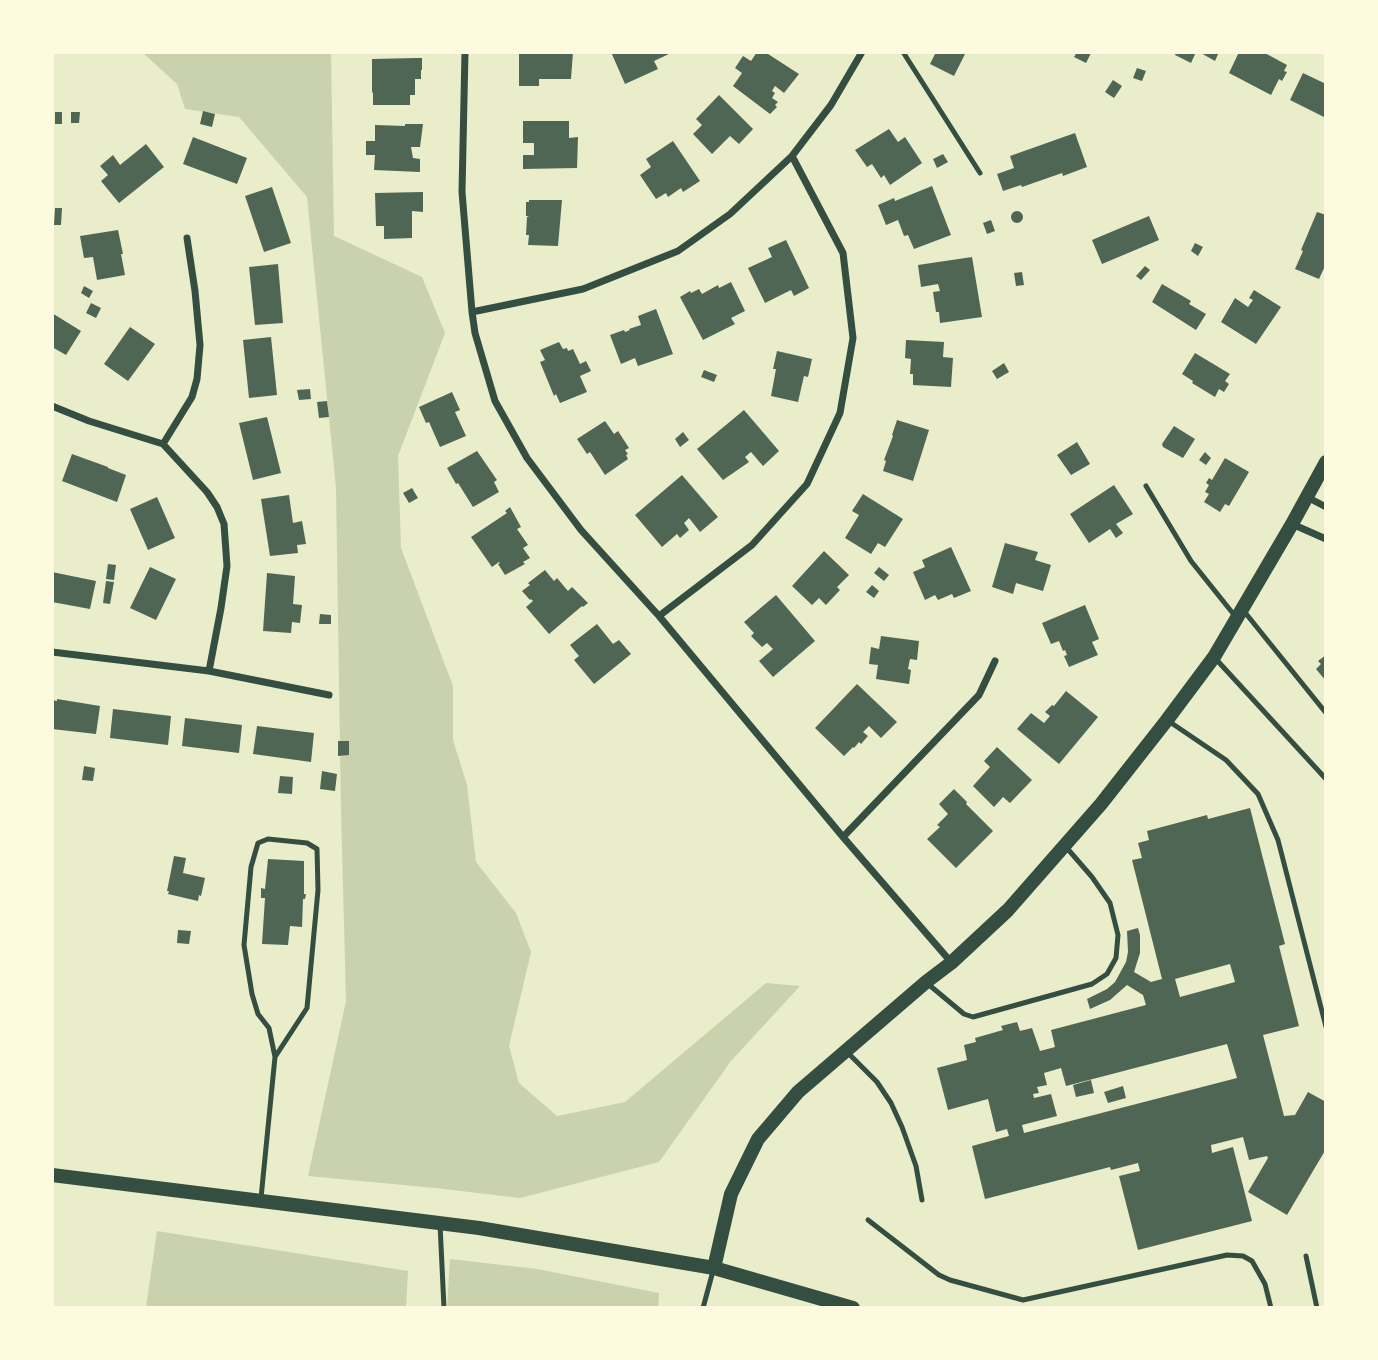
<!DOCTYPE html>
<html>
<head>
<meta charset="utf-8">
<style>
	body { margin:0 }
	#map { position:relative; width:1378px; height:1360px; overflow:hidden; background:#e9edc9; font-family:"Sofia Sans Condensed",sans-serif }
	canvas { display:block }
	.frame { position:absolute; inset:0; border:54px solid #fefae0; pointer-events:none }
</style>
</head>
<body>
<div id="map">
<canvas width="1378" height="1360"></canvas>
<div class="frame"></div>
</div>
<script>
const g = document.querySelector('canvas').getContext('2d');
g.lineJoin = 'round';
function paint(path, color) { g.fillStyle = color; g.fill(path, 'evenodd'); }
const poly = rows => new Path2D(rows.map(r => 'M' + r).join(''));
function trace(path, color, width, dash) { g.strokeStyle = color; g.lineWidth = width; g.lineCap = dash ? 'butt' : 'round'; g.setLineDash(dash || []); g.stroke(path); }
paint(poly([
	[143,53,331,53,334,236,422,277,445,333,398,456,401,548,453,686,453,740,467,785,476,862,516,913,531,952,509,1046,519,1083,557,1116,625,1102,766,983,800,986,731,1061,659,1162,520,1198,435,1188,308,1176,346,1001,341,811,336,488,307,197,239,117,185,109,177,84],
	[157,1231,408,1271,406,1307,146,1307],
	[450,1259,537,1269,659,1293,658,1307,447,1307]
]), '#cad2ad');
paint(poly([
	[519,52,573,52,571,79,539,79,539,86,519,86],
	[611,52,668,52,669,54,654,61,658,69,625,84],
	[757,52,765,52,799,74,784,93,775,86,772,91,775,93,772,98,778,102,775,105,777,107,770,114,733,86,742,73,735,68,743,56,751,61],
	[936,52,966,52,954,76,930,64],
	[1077,52,1089,52,1091,53,1086,63,1074,57],
	[1176,52,1196,52,1191,63,1175,55],
	[1199,52,1219,52,1215,61],
	[1239,52,1263,52,1287,65,1284,71,1287,72,1282,81,1279,79,1271,95,1229,73],
	[416,58,422,58,422,70,421,70,421,79,415,79,415,95,410,95,410,105,373,105,373,93,372,92,372,59],
	[1137,68,1146,71,1142,81,1133,78],
	[1303,73,1326,84,1326,118,1290,100],
	[1113,80,1122,86,1114,98,1105,92],
	[719,95,753,129,739,144,730,136,712,154,693,134,702,125,696,119],
	[203,111,215,114,212,127,200,124],
	[55,112,62,112,62,124,55,124],
	[71,112,80,112,79,123,71,123],
	[523,121,569,121,569,138,578,137,577,168,523,169,523,155,534,155,534,143,523,143],
	[405,124,423,124,420,147,411,147,413,158,420,159,420,172,374,170,375,155,366,155,366,141,375,141,375,125,405,126],
	[889,129,898,142,905,137,922,163,890,185,884,175,881,178,872,164,867,167,855,150],
	[1075,133,1087,167,1063,176,1062,173,1022,187,1021,185,1003,191,997,174,1014,168,1010,156],
	[193,137,247,158,237,184,183,164],
	[673,141,700,181,683,192,681,188,668,197,666,193,656,199,640,175,651,167,646,159],
	[146,144,164,167,119,203,101,181,108,175,100,166,113,155,120,165],
	[943,154,948,162,937,168,933,159],
	[932,186,951,235,914,249,908,235,904,236,898,220,886,225,878,205,894,198,895,201],
	[272,187,291,243,264,252,245,196],
	[423,192,423,212,412,211,412,238,384,239,384,226,376,226,375,193],
	[529,200,562,200,558,246,528,245,529,235,526,235,527,217,529,216,526,216,526,202,529,202],
	[55,208,62,208,61,225,54,225],
	'1011 217a6 6 0 1 1 12 0a6 6 0 1 1-12 0Z',
	[1317,212,1326,215,1326,264,1319,279,1295,269,1303,251,1301,250],
	[1149,216,1159,240,1102,264,1092,240],
	[991,220,995,231,987,234,983,223],
	[118,230,123,254,121,254,125,275,97,280,93,257,84,258,80,236],
	[786,240,809,288,794,296,791,290,765,303,748,268,772,257,768,248],
	[1195,243,1203,247,1198,256,1191,251],
	[972,257,982,317,940,323,939,312,936,312,933,292,940,291,938,284,921,287,918,265],
	[278,264,283,323,255,325,249,267],
	[1145,266,1150,270,1141,280,1136,276],
	[1022,272,1024,285,1016,286,1014,273],
	[731,282,745,311,731,318,735,324,703,340,680,297,690,291,691,293,699,289,702,294,718,285,719,288],
	[1162,284,1191,301,1189,304,1206,314,1196,330,1152,302],
	[84,286,93,291,89,298,81,293],
	[1254,290,1281,307,1256,344,1221,322,1235,298,1248,307,1253,300,1249,298],
	[91,303,101,308,96,318,86,313],
	[656,309,673,354,638,366,635,358,621,364,610,335,624,330,625,332,630,330,629,329,641,325,638,316],
	[52,313,81,331,66,355,52,347],
	[130,327,155,344,128,381,104,364],
	[271,337,277,395,249,398,243,340],
	[906,340,944,342,943,357,953,358,951,387,913,385,913,374,910,374,911,359,905,358],
	[559,342,563,349,567,348,568,351,573,349,580,364,586,361,591,371,580,376,587,392,560,403,556,394,554,396,540,362,545,360,540,350],
	[777,351,812,359,808,377,804,376,798,402,771,396,776,369,773,369],
	[1195,353,1230,374,1225,381,1229,384,1224,392,1219,389,1215,397,1192,383,1193,381,1182,374],
	[1004,363,1009,372,997,379,992,371],
	[704,370,717,375,714,382,701,377],
	[310,389,311,399,299,400,297,390],
	[452,392,460,410,455,412,466,436,440,447,429,422,426,423,419,407],
	[327,401,329,417,319,418,317,402],
	[744,410,779,451,763,466,751,452,745,457,749,462,723,480,697,449],
	[267,417,281,473,253,480,239,423],
	[897,420,929,430,913,481,883,471,886,461,884,460,893,436,892,435],
	[605,421,614,434,618,431,629,448,625,450,628,454,626,455,628,459,605,475,590,452,587,454,577,439],
	[1174,426,1195,439,1183,458,1163,447,1162,444],
	[683,432,689,440,680,447,675,439],
	[1077,442,1090,464,1071,475,1057,455],
	[477,451,497,480,494,482,499,492,473,507,458,483,456,484,447,468],
	[1205,452,1211,458,1206,465,1199,460],
	[72,454,108,467,108,468,126,475,117,502,62,481],
	[1225,458,1249,472,1229,506,1225,504,1220,512,1204,502,1209,494,1205,492,1209,485,1206,483,1209,478,1212,480],
	[682,475,718,517,700,532,689,518,684,523,689,530,680,538,677,534,662,547,635,515],
	[1114,485,1133,514,1116,524,1123,533,1116,538,1110,529,1089,543,1070,514],
	[412,488,418,498,409,503,403,493],
	[863,494,903,519,885,547,878,543,871,554,845,538,859,515,852,511],
	[289,495,293,523,302,521,306,544,297,545,298,553,270,556,261,499],
	[157,497,175,538,148,550,130,509],
	[510,507,521,527,517,529,528,545,523,548,530,558,523,562,525,564,505,575,498,564,500,563,499,562,492,567,471,537,507,513,505,511],
	[1005,543,1038,552,1035,560,1051,565,1043,591,1016,583,1013,594,992,587],
	[951,547,971,591,954,598,952,594,938,600,935,595,925,600,913,572,925,567,922,560],
	[824,551,849,575,837,587,840,590,826,605,819,598,812,605,792,586],
	[108,564,116,565,114,580,106,579],
	[150,567,176,579,156,620,130,608],
	[879,567,889,575,884,581,874,573],
	[545,570,554,581,557,578,568,591,572,587,588,603,583,607,582,606,549,634,526,607,533,601,531,599,530,600,522,591,530,585,528,583],
	[52,572,96,581,90,609,52,602],
	[267,573,295,576,293,604,302,605,300,623,292,622,291,633,263,631],
	[106,581,114,582,110,604,103,603],
	[872,585,879,591,874,598,866,592],
	[776,595,815,641,773,677,759,661,773,649,767,643,762,647,751,636,754,633,744,622],
	[1085,605,1099,639,1092,642,1098,655,1069,667,1064,656,1067,655,1065,650,1063,651,1059,641,1051,644,1042,623],
	[320,614,331,615,331,624,319,624],
	[597,624,613,644,619,640,631,654,594,684,574,660,579,656,570,645],
	[881,636,919,641,917,660,910,659,908,669,911,670,909,684,876,679,878,665,869,664,871,647,879,649],
	[1326,655,1326,681,1316,669,1321,664,1318,661],
	[857,684,897,722,881,738,869,726,863,732,868,736,861,744,859,742,854,748,853,747,844,756,815,728],
	[1066,691,1098,717,1059,764,1017,729,1031,713,1044,723,1050,716,1045,712,1052,705,1054,706],
	[57,699,100,706,96,734,52,729,52,700,57,701],
	[113,709,171,716,168,745,110,738],
	[185,718,242,725,239,753,182,746],
	[257,726,314,733,311,762,253,754],
	[338,741,349,741,349,755,338,756],
	[997,747,1032,780,1010,803,1003,797,994,807,973,786,990,767,984,761],
	[84,766,95,768,93,781,82,780],
	[322,771,337,774,335,791,320,789],
	[280,776,293,777,292,794,278,793],
	[954,789,967,802,966,804,993,831,956,868,927,839,940,827,937,825,948,814,939,804],
	[1250,808,1285,944,1279,946,1299,1026,1263,1035,1284,1116,1295,1115,1308,1092,1326,1102,1326,1149,1287,1215,1248,1192,1268,1158,1267,1156,1249,1160,1243,1137,1211,1145,1212,1153,1233,1147,1252,1221,1138,1250,1119,1176,1140,1171,1138,1163,1111,1170,1110,1167,985,1199,972,1146,1009,1136,1007,1129,996,1132,988,1099,948,1110,937,1068,967,1060,964,1045,976,1042,975,1038,1003,1030,1001,1026,1017,1022,1020,1031,1032,1028,1040,1051,1055,1047,1051,1030,1146,1005,1143,995,1127,985,1110,1000,1090,1009,1087,999,1107,989,1115,982,1126,962,1128,952,1127,931,1138,928,1140,935,1140,953,1134,972,1151,982,1162,979,1132,860,1142,858,1138,843,1149,840,1147,831,1207,815,1208,819],
	[1230,964,1235,982,1180,997,1175,979],
	[1227,1044,1237,1078,1024,1133,1022,1125,1057,1116,1051,1094,1034,1098,1033,1094,1039,1093,1037,1087,1047,1085,1044,1073,1061,1068,1066,1086],
	[174,856,186,858,183,873,205,878,201,896,199,895,198,901,168,894,169,891,167,891],
	[268,859,304,861,304,894,306,894,305,899,303,899,302,927,290,926,288,945,262,944,265,898,261,898,261,888,265,889],
	[178,930,191,931,189,944,177,943],
	[1091,1080,1094,1093,1076,1097,1073,1085],
	[1123,1086,1126,1098,1108,1103,1104,1092]
]), '#4f6655');
trace(poly([
	[903,52,980,173],
	[1146,486,1191,561,1235,616],
	[1243,610,1326,713],
	[1214,657,1326,779],
	[1167,720,1226,760,1258,794,1278,840,1326,1027],
	[928,984,964,1014,973,1017,1092,984,1107,974,1116,958,1118,935,1110,903,1092,877,1066,847],
	[846,1051,877,1082,891,1103,902,1127,916,1166,922,1200],
	[261,1198,275,1057,269,1028,258,1014,252,994,244,945,251,867,258,843,268,839,307,843,317,849,318,890,307,1008,275,1057],
	[868,1220,939,1275,950,1280,1023,1300,1227,1255,1243,1256,1252,1261,1265,1284,1271,1308],
	[440,1224,444,1308],
	[1306,1256,1317,1308],
	[703,1308,713,1271]
]), '#344e41', 5);
trace(poly([
	[465,52,462,192,472,312,475,333,495,401,527,458,581,530,659,616,843,837,951,962],
	[472,312,583,289,678,251,730,214,792,156,831,105,862,52],
	[52,406,89,421,163,444,207,492,217,507,224,524,227,566,221,608,209,671],
	[163,444,192,397,197,379,200,345,195,291,187,238],
	[1307,497,1326,507],
	[1292,524,1326,539],
	[659,616,752,545,807,484,840,413,853,338,843,253,792,156],
	[52,652,209,671,329,695],
	[843,837,979,695,995,661]
]), '#344e41', 7);
trace(poly([
	[52,1175,479,1228,714,1268,853,1308],
	[714,1268,731,1194,758,1139,798,1092,926,982,951,963,1008,910,1101,804,1167,720,1214,657,1292,524,1326,462]
]), '#344e41', 14);
</script>
</body>
</html>
